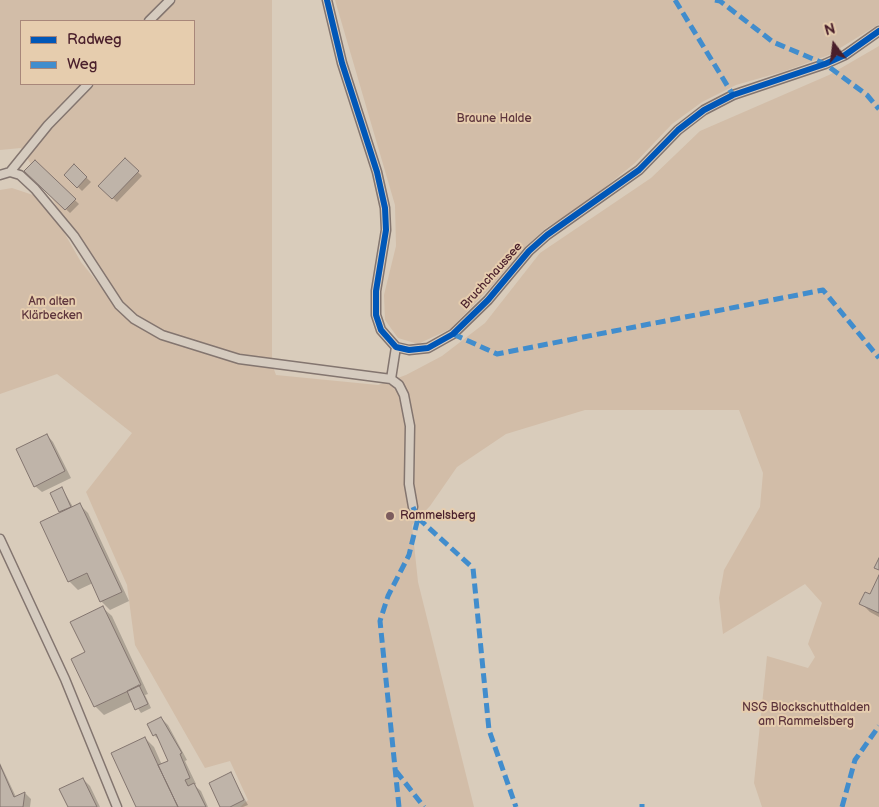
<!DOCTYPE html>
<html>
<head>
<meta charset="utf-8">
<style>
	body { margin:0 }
	#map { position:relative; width:879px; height:807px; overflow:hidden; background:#d9ccbb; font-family:"Balsamiq Sans",sans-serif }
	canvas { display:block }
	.legend { position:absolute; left:20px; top:20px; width:175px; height:65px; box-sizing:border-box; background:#e6cdae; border:1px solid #a8877a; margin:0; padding:6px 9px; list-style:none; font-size:15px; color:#4a1f2b }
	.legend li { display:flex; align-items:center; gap:10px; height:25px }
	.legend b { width:25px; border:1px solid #a8877a }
	.north { position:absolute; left:809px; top:20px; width:50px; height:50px; -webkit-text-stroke:4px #e6cdae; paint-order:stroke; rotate:345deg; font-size:14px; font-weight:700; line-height:20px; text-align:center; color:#4a1f2b }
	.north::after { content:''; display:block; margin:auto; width:18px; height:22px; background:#4a1f2b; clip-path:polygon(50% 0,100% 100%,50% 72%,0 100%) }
</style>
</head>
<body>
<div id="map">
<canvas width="879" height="807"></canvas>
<ul class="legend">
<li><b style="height:6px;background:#0057b8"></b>Radweg</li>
<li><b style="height:6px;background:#418dcd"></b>Weg</li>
</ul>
<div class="north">N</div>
</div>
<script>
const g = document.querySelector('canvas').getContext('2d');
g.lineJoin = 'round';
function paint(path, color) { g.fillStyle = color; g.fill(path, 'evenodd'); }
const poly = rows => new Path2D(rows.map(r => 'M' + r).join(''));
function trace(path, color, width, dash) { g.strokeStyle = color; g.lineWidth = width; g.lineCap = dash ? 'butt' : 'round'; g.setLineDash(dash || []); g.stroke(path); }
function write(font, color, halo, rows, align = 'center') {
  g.font = font + ' "Balsamiq Sans",sans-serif'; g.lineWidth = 4; g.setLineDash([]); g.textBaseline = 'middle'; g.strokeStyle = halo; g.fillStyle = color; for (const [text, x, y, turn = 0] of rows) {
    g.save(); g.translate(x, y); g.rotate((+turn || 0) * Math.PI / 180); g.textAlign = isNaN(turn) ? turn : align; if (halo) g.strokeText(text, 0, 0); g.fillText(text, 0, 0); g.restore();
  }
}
paint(poly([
	[0,0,272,0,272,364,276,375,378,385,406,375,442,356,485,323,540,253,651,178,700,131,829,75,879,46,879,807,762,807,754,783,767,656,808,668,815,657,808,644,822,603,805,584,723,634,719,598,724,570,760,507,763,473,739,410,585,410,506,434,457,467,430,506,412,525,418,582,474,807,240,807,248,800,230,761,205,768,135,645,127,585,86,492,132,433,57,374,0,394,0,190,12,188,33,195,58,222,81,262,122,313,21,148,0,150],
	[21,21,194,21,194,84,21,84],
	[335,0,879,0,879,24,829,55,785,71,736,85,702,102,672,124,635,163,583,205,546,228,523,249,491,287,450,329,418,344,398,338,385,320,384,295,396,246,395,205]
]), '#d2bda8');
paint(poly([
	[125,160,142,176,117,202,100,186],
	[35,162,79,204,70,213,26,171],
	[74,166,91,182,82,191,66,175],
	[47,435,53,442,71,478,42,492,35,486],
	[62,488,73,507,79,504,88,513,129,601,110,610,101,601,93,583,78,590,69,581,42,522,62,513,52,493],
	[879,578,879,617,870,612,861,603,871,596],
	[103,608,112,616,148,694,145,695,151,708,141,713,133,701,104,715,95,706,86,653],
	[161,718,168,725,187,760,185,761,196,784,194,785,201,791,208,807,137,807,145,738,154,747,162,765,170,761,161,742,154,735],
	[0,763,16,797,25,793,31,799,30,807,0,807],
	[231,774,248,805,243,807,221,807],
	[83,779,90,786,100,807,69,807]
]), '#0003');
const building = poly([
	[125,158,139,171,112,199,98,186,125,158],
	[35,160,76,199,65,210,24,171,35,160],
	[74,164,87,177,77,188,64,175,74,164],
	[47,434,65,471,34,487,16,449,47,434],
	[62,487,71,507,59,512,50,493,62,487],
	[80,503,122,592,100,602,87,573,68,582,40,522,80,503],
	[879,558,879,570,874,568,879,558],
	[879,575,879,613,859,604,865,592,870,594,879,575],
	[103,606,141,685,94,707,71,659,85,652,70,622,103,606],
	[139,685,148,704,135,710,127,691,139,685],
	[161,717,182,753,180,754,190,778,185,780,188,786,194,783,206,807,178,807,158,765,168,761,156,734,153,736,147,724,161,717],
	[145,737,158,765,178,807,136,807,111,753,145,737],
	[0,765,14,797,25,792,23,807,0,807,0,765],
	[231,772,244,800,230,807,220,807,209,783,231,772],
	[83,778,97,807,68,807,59,789,83,778]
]);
paint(building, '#bfb4a9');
trace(building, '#83756f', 1);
const service = poly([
	[327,0,342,63,377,172,385,208,386,230,376,291,376,315,381,330,396,347,409,350,428,348,453,334,488,300,529,251,547,235,639,170,678,130,704,110,733,95,825,64,845,55,879,31],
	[149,21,170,0],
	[10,172,48,125,88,84],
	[0,175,10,172,20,175,35,189,74,236,119,305,134,319,162,335,239,359,391,379,399,385,404,395,410,426,409,484,413,507],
	[391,379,396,347],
	[0,539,65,679,117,807]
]);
trace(service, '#83756f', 11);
trace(service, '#d5cbbf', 8);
trace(poly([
	[675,0,733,95],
	[715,0,720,1,773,42,825,64,867,95,879,109],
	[453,334,497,354,823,290,879,358],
	[418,518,473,568,489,730,516,807],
	[396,771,424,807],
	[642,804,642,807],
	[399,807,380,621,388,596,409,555,418,518,413,507],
	[842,807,855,760,879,726]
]), '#418dcd', 5, [10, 5]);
trace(poly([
	[327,0,342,63,377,172,385,208,386,230,376,291,376,315,381,330,396,347,409,350,428,348,453,334,488,300,529,251,547,235,639,170,678,130,704,110,733,95,825,64,845,55,879,31]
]), '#0057b8', 6);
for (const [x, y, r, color] of [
	[390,516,5,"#7c5c5d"]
]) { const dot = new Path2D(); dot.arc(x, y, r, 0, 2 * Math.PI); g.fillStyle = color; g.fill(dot); trace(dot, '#e6cdae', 2); }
write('12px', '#5e353c', '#e6cdae', [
	["Braune Halde",494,119],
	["Am alten",52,302],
	["Klärbecken",52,316],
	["NSG Blockschutthalden",806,708],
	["am Rammelsberg",806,722]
]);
write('12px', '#4a1f2b', '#e6cdae', [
	["Bruchchaussee",492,276,-48]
]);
write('12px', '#4a1f2b', '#e6cdae', [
	["Rammelsberg",400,516]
], 'left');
</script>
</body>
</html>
